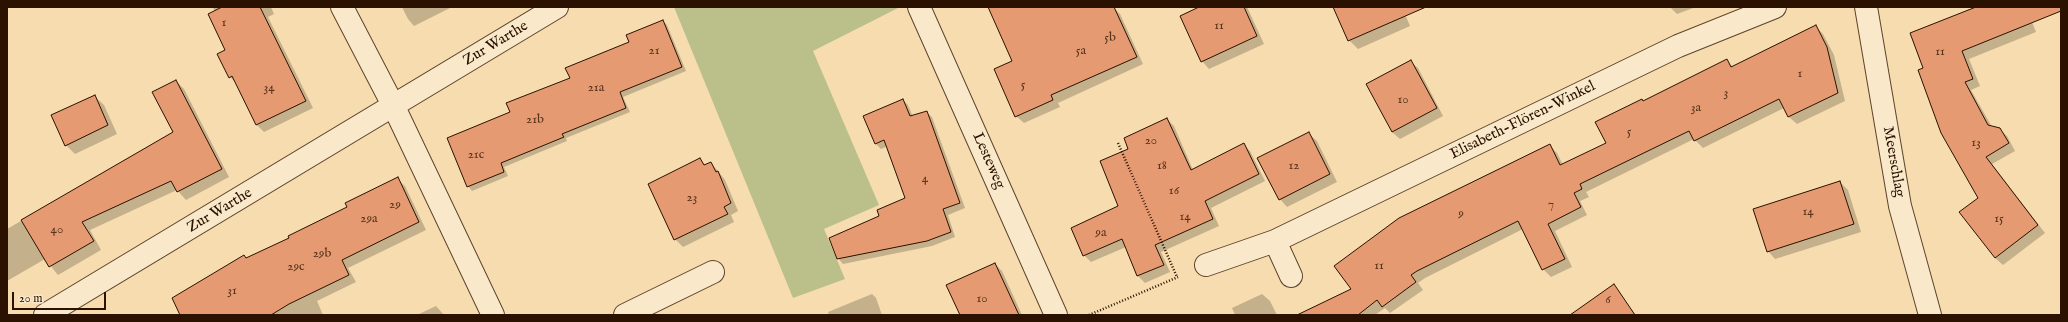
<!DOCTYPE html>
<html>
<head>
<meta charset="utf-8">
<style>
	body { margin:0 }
	#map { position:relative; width:2068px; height:322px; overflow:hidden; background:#f6dcae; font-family:"IM FELL English",serif }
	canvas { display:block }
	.frame { position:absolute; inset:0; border:8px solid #2a1100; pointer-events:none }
	.scale { position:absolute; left:12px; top:292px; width:94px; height:18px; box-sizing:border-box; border:2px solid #2a1100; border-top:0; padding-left:5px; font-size:12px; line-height:14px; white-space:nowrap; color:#2a1100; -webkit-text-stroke:3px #f9e8ca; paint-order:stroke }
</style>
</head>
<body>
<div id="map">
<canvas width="2068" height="322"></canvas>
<div class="frame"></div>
<div class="scale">20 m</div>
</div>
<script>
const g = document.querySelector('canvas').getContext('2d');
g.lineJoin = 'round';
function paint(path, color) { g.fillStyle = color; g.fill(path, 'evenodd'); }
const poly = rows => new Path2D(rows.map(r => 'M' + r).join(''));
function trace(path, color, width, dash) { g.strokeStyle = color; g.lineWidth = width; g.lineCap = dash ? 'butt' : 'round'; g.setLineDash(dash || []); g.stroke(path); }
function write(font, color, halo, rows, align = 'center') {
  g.font = font + ' "IM FELL English",serif'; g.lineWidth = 3.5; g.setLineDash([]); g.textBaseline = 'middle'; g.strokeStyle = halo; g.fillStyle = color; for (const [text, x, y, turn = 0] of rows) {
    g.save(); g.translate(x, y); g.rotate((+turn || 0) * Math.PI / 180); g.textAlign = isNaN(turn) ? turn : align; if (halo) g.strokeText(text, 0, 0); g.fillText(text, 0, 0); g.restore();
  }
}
paint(poly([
	[674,7,900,7,813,51,879,205,824,229,845,279,793,298]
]), '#bbc08b');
paint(poly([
	[213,7,271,7,274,14,268,17,313,108,264,132,257,125,236,83,230,77,226,50],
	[402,7,452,7,414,26,408,19],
	[989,7,1113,7,1120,14,1143,64,1058,103,1060,107,1024,123,1016,116,1013,62],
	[1201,7,1247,7,1264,44,1209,69,1202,61],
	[1335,7,1402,7,1410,26,1358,49,1349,40],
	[1670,7,1696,7,1677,14],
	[1977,7,2026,7,2036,32,1969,59,1980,86,1971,90,1992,127,1999,129,2007,136,2015,151,1992,164,2045,233,2003,265,1995,258,1979,198,1925,69],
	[663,21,667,25,686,71,623,97,630,112,566,138,567,141,504,167,508,176,472,191,468,186,511,113,571,78],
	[1816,27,1823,34,1834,55,1845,101,1797,124,1789,117,1784,108,1703,148,1694,139,1586,192,1589,197,1580,201,1587,215,1555,231,1572,267,1551,277,1543,269,1523,229,1425,278,1418,283,1423,290,1390,313,1385,308,1375,315,1299,315,1352,289,1549,145,1557,153,1563,165,1607,143,1643,102,1727,61,1733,67],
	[1410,61,1418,68,1443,116,1400,139,1392,132],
	[176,81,184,89,229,177,186,200,177,190,90,230,101,250,58,275,45,259,7,281,7,229,174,133],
	[94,96,104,105,117,134,75,154,66,145],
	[903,100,908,105,913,117,926,112,932,117,965,208,948,215,955,237,932,246,843,264,838,258,880,216,907,198,888,146,881,149,876,144,864,116],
	[1167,119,1174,126,1193,170,1243,144,1250,151,1265,181,1211,208,1219,226,1161,252,1170,272,1145,283,1138,276,1126,247,1091,262,1084,255,1120,207,1130,149],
	[1309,134,1317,141,1337,182,1287,207,1280,199],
	[700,160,706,166,711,163,718,171,725,180,738,211,731,215,734,222,683,247,675,239],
	[397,179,405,186,426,230,348,268,356,282,317,301,323,315,181,315,247,259,348,208],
	[1840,182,1848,190,1861,232,1775,259,1768,251],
	[995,264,1002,271,1022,315,961,315],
	[1613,286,1636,315,1572,315],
	[872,294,876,298,882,315,829,315,828,312],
	[1262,294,1270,301,1277,315,1235,315,1232,308],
	[436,306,444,315,417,315]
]), '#0003');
const building = poly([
	[222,7,260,7,306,101,256,125,232,76,229,78,217,54,225,50,208,14,222,7],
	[988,7,1114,7,1137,57,1051,95,1053,100,1015,117,994,69,1012,61,988,7],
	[1199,7,1244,7,1257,36,1201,62,1180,16,1199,7],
	[1333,7,1426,7,1348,41,1333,7],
	[1976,7,2061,7,2061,11,1962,51,1973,79,1965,82,1988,125,2000,128,2009,143,1986,157,2038,225,1995,258,1959,212,1978,198,1941,133,1918,70,1923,68,1910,33,1976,7],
	[663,20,682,67,620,92,626,108,562,134,564,137,501,163,504,172,467,187,447,138,510,112,506,103,570,78,565,68,629,42,626,35,663,20],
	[1816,25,1827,47,1838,93,1788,117,1779,99,1694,141,1689,131,1580,184,1582,189,1574,193,1581,207,1548,224,1565,259,1542,270,1518,221,1417,271,1411,275,1416,282,1382,307,1377,300,1358,315,1297,315,1351,289,1334,266,1399,218,1550,144,1560,165,1606,143,1595,122,1642,99,1643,101,1727,59,1731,67,1816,25],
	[1411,60,1437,108,1392,132,1366,84,1411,60],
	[176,80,222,169,177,192,171,181,82,222,94,241,49,267,21,220,173,132,152,92,176,80],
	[95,95,108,125,65,146,51,115,95,95],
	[903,99,910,116,927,111,960,203,943,209,951,232,927,241,837,259,829,238,879,216,877,210,905,198,884,140,875,144,863,116,903,99],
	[1167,118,1191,170,1244,143,1259,174,1205,201,1213,219,1155,245,1164,265,1137,276,1122,239,1083,256,1071,228,1118,206,1100,161,1128,149,1124,138,1167,118],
	[1309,132,1330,174,1279,200,1257,158,1309,132],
	[700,158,704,165,711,162,716,172,718,171,731,203,724,207,728,214,674,240,648,184,700,158],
	[398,177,419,222,342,260,349,275,289,304,271,315,180,315,172,298,244,255,246,258,289,238,288,236,347,207,345,203,398,177],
	[1840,181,1854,224,1767,252,1753,209,1840,181],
	[995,263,1019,315,960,315,946,285,995,263],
	[1614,284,1635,315,1570,315,1614,284]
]);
paint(building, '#e59a72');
trace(building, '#2a1100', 1);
const minor = poly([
	[342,7,394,107,493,315],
	[919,7,1056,315],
	[1866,7,1900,206,1930,315],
	[1275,241,1291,276],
	[1206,265,1275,241,1678,46,1775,7],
	[45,315,557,7],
	[625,315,713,272]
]);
trace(minor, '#5d442c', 24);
trace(poly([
	[1118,143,1177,277],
	[1089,315,1178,277]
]), '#2a1100', 2.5, [1, 2]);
trace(minor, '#f9e8ca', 22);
write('13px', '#59331c', null, [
	["1",224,23],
	["11",1219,26],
	["5b",1110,38],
	["21",654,51],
	["5a",1081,51],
	["11",1940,52],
	["1",1800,74],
	["5",1023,85],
	["34",269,88],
	["21a",596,88],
	["3",1726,93],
	["10",1403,100],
	["3a",1696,108],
	["21b",535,120],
	["5",1629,132],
	["20",1151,141],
	["13",1976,143],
	["21c",476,155],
	["18",1162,166],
	["12",1294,166],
	["4",925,179],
	["16",1174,191],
	["23",692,198],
	["29",395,205],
	["7",1551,205],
	["14",1808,212],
	["9",1461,214],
	["14",1185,217],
	["29a",369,219],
	["15",1999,219],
	["40",57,230],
	["9a",1101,233],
	["29b",322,254],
	["11",1379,266],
	["29c",296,267],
	["31",232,291],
	["10",982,299],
	["6",1608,300]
]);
write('15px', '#2a1100', '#f9e8ca', [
	["Zur Warthe",496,44,-31],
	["Elisabeth-Flören-Winkel",1523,121,-26],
	["Lesteweg",988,161,66],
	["Meerschlag",1893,162,80],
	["Zur Warthe",220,211,-31]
]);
</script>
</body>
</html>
